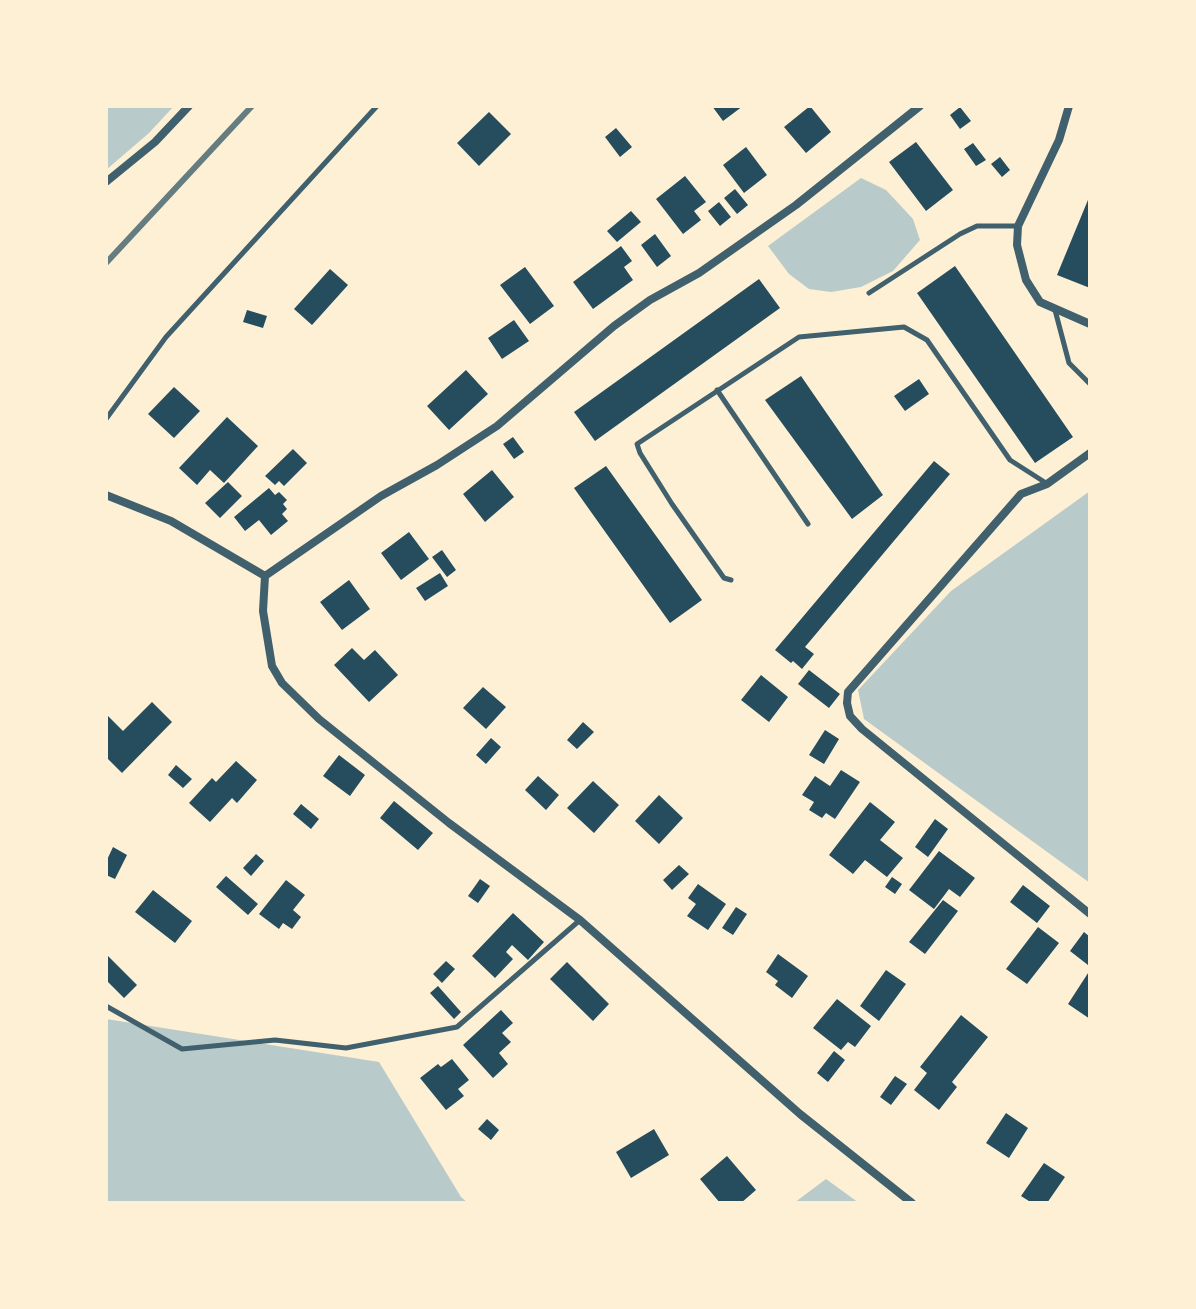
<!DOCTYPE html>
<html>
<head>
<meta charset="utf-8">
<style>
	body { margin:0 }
	#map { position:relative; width:1196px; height:1309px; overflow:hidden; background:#fdf0d5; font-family:Mulish,sans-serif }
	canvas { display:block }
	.frame { position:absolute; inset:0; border:108px solid #fdf0d5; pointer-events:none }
</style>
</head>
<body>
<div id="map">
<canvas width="1196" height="1309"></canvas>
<div class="frame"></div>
</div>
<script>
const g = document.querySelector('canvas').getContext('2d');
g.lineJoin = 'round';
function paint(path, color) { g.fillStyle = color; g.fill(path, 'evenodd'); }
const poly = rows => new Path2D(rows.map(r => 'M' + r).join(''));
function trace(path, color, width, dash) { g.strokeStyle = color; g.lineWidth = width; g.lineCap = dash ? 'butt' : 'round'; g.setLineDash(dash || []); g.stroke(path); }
paint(poly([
	[106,106,174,106,149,133,106,170],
	[861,178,886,190,913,219,920,240,893,271,861,287,831,292,809,289,789,274,768,246],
	[1090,491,1090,883,864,719,858,690,951,591],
	[106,1019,379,1062,461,1197,468,1203,106,1203],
	[826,1179,859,1203,794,1203]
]), '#b9caca');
paint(poly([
	[712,106,743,106,723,121],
	[810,106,831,132,806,153,784,127],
	[960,107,971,121,960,129,950,115],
	[489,112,511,134,479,166,457,143],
	[616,128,632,147,620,157,605,137],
	[916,142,953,190,926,211,889,162],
	[973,143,986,160,976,166,964,149],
	[746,147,767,175,744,193,723,165],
	[1000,157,1010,170,1002,177,991,164],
	[685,176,706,202,694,211,701,220,683,234,656,199],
	[735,189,748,205,737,214,724,198],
	[1090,195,1090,288,1057,275],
	[719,202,731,217,720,226,708,211],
	[631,211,641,222,617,242,607,231],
	[655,234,671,256,657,267,641,245],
	[621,246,632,261,624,267,633,280,593,309,573,282],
	[955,266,1073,437,1035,463,917,293],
	[525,267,554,306,530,324,500,285],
	[330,269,348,285,312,325,294,309],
	[759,279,780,308,595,441,574,412],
	[247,310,267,316,263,328,243,322],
	[514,320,529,341,502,359,488,338],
	[466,370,488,394,449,430,427,406],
	[801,376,883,495,852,519,765,400],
	[919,379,929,394,905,411,894,396],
	[174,387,200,411,174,438,148,414],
	[227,417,258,446,224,483,210,470,197,485,179,468],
	[513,437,524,452,514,459,503,444],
	[293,449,307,463,284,486,279,481,275,485,265,476],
	[934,461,950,474,805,647,814,654,802,669,793,661,791,663,775,650],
	[606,466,702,600,670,623,574,488],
	[492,470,514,497,485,522,463,494],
	[228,482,242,496,220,518,205,503],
	[269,488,275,495,279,492,287,500,283,504,287,509,282,514,288,521,271,535,259,520,245,531,234,517],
	[409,532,429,559,401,580,381,553],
	[442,550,456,570,447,577,432,557],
	[440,573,448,586,425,601,416,588],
	[349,580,370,609,342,630,320,602],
	[352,648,364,660,375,650,398,675,369,702,334,665],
	[809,670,840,694,829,708,798,684],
	[761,675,788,697,769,722,741,700],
	[483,687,506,707,486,729,463,708],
	[152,702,172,722,122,773,106,757,106,714,123,731],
	[583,722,594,732,577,749,567,740],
	[825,730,839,739,824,764,809,755],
	[491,738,501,747,486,764,476,755],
	[339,755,365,775,350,796,323,776],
	[236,761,257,780,237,803,232,798,210,822,189,803,212,778,216,782],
	[176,765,192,779,183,788,168,775],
	[841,770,860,782,835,819,826,813,822,818,809,810,814,802,802,795,815,776,830,786],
	[538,776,559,795,546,810,525,790],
	[593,781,619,805,594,833,567,808],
	[659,795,683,818,659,844,635,821],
	[394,801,433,833,418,850,380,818],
	[870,802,895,822,880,840,903,858,887,877,865,860,853,874,829,855],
	[301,804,319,819,311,829,293,814],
	[935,819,948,829,928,857,915,847],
	[113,847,127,855,115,879,106,875,106,862],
	[939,851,975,878,960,897,949,889,934,909,909,890],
	[256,854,264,861,251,876,243,868],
	[679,865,689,874,672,890,663,880],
	[226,876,258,904,248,915,216,887],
	[892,877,902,884,895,894,885,887],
	[480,879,490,886,478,903,468,896],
	[286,880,305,895,293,910,301,917,292,929,283,923,279,929,259,914],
	[698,884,726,904,708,930,687,916,696,904,688,898],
	[1023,885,1050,906,1037,923,1010,902],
	[153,890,192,921,175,943,135,912],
	[943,900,958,911,925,954,909,942],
	[736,907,747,914,733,935,722,928],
	[513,913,544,942,528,960,512,945,506,952,513,959,495,978,472,956],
	[1038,927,1059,943,1027,984,1006,969],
	[1084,932,1090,937,1088,965,1070,951],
	[106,954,137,985,124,998,106,980],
	[778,954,808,976,792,998,775,985,778,981,766,972],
	[446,961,455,969,442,983,433,974],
	[567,962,609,1004,593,1021,550,979],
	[886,970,906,984,879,1021,860,1006],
	[1090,970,1090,1019,1068,1004],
	[438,986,461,1012,454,1019,430,993],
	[837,999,871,1026,855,1047,848,1042,841,1050,813,1028],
	[501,1010,513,1023,502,1033,511,1042,499,1053,508,1064,493,1078,463,1045],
	[961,1015,988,1037,952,1082,957,1087,939,1110,914,1090,927,1073,920,1067],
	[834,1051,845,1060,828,1082,817,1073],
	[452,1059,469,1080,458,1089,464,1096,446,1110,420,1078,438,1064,441,1067],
	[895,1076,907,1084,891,1105,880,1097],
	[1006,1113,1028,1128,1009,1158,986,1143],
	[487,1119,499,1130,491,1140,478,1129],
	[654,1129,669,1155,631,1178,616,1152],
	[727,1156,756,1190,741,1203,720,1203,700,1179],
	[1044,1163,1065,1177,1047,1203,1032,1203,1021,1196]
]), '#264d5e');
trace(poly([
	[869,293,960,234,977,226,1017,226],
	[1055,310,1069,363,1090,384],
	[717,390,808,524],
	[106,419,166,337,377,106],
	[731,580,724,578,672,504,640,453,637,444,799,337,904,327,927,340,1010,460,1046,483],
	[106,1006,182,1049,275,1040,346,1048,457,1027,580,920]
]), '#3f606c', 5);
trace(poly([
	[1069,106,1059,140,1018,226,1017,245,1026,280,1040,302,1090,324],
	[106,182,155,142,189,106],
	[1090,453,1047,484,1021,494,848,692,847,703,850,716,862,729,1090,914],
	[106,495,171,521,265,576],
	[265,576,263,611,272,666,282,683,319,719,449,823,580,920,800,1114,912,1203],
	[265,576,381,496,437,465,497,426,614,326,650,300,699,273,796,205,920,106]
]), '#3f606c', 8);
trace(poly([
	[106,263,252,106]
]), '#657d81', 6);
</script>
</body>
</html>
